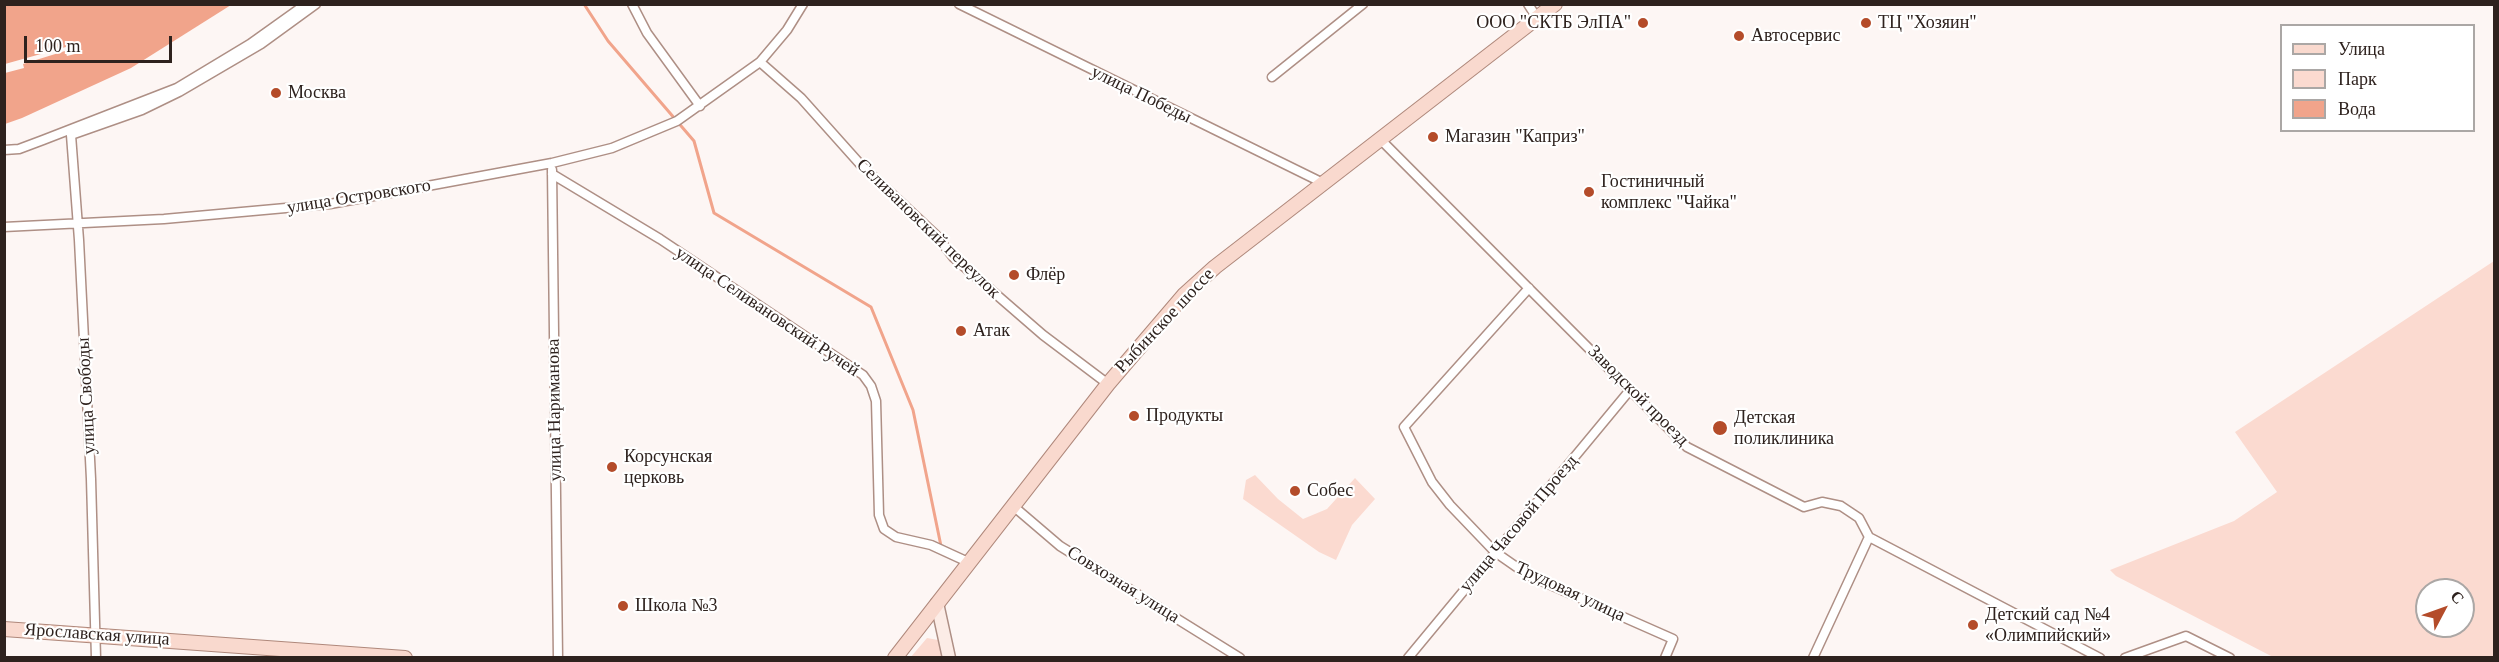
<!DOCTYPE html>
<html>
<head>
<meta charset="utf-8">
<style>
	body { margin:0 }
	#map { position:relative; width:2499px; height:662px; overflow:hidden; background:#fdf6f4; font-family:"Times New Roman",serif }
	canvas { display:block }
	.frame { position:absolute; inset:0; border:6px solid #2e221e; pointer-events:none }
	.legend { position:absolute; left:2280px; top:24px; width:195px; height:108px; box-sizing:border-box; background:#fff; border:2px solid #aba7a5; margin:0; padding:8px 10px; list-style:none; font-size:18px; color:#2e221e }
	.legend li { display:flex; align-items:center; gap:12px; height:30px }
	.legend b { width:30px; border:2px solid #aba7a5 }
	.north { position:absolute; left:2415px; top:578px; width:60px; height:60px; box-sizing:border-box; background:#fff; border:2px solid #aba7a5; border-radius:50%; rotate:49deg; font-size:16px; font-weight:700; line-height:24px; text-align:center; color:#2e221e }
	.north::after { content:''; display:block; margin:auto; width:21px; height:27px; background:#b44c2a; clip-path:polygon(50% 0,100% 100%,50% 72%,0 100%) }
	.scale { position:absolute; left:24px; top:36px; width:148px; height:27px; box-sizing:border-box; border:3px solid #2e221e; border-top:0; padding-left:8px; font-size:18px; line-height:21px; white-space:nowrap; color:#2e221e; -webkit-text-stroke:4px #fff; paint-order:stroke }
</style>
</head>
<body>
<div id="map">
<canvas width="2499" height="662"></canvas>
<div class="frame"></div>
<ul class="legend">
<li><b style="height:8px;background:#f9d9ce"></b>Улица</li>
<li><b style="height:16px;background:#fbdad0"></b>Парк</li>
<li><b style="height:16px;background:#f1a48b"></b>Вода</li>
</ul>
<div class="north">С</div>
<div class="scale">100 m</div>
</div>
<script>
const g = document.querySelector('canvas').getContext('2d');
g.lineJoin = 'round';
function paint(path, color) { g.fillStyle = color; g.fill(path, 'evenodd'); }
const poly = rows => new Path2D(rows.map(r => 'M' + r).join(''));
function trace(path, color, width, dash) { g.strokeStyle = color; g.lineWidth = width; g.lineCap = dash ? 'butt' : 'round'; g.setLineDash(dash || []); g.stroke(path); }
function write(font, color, halo, rows, align = 'center') {
  g.font = font + ' "Times New Roman",serif'; g.lineWidth = 4.5; g.setLineDash([]); g.textBaseline = 'middle'; g.strokeStyle = halo; g.fillStyle = color; for (const [text, x, y, turn = 0] of rows) {
    g.save(); g.translate(x, y); g.rotate((+turn || 0) * Math.PI / 180); g.textAlign = isNaN(turn) ? turn : align; if (halo) g.strokeText(text, 0, 0); g.fillText(text, 0, 0); g.restore();
  }
}
paint(poly([
	[2494,261,2494,657,2273,657,2116,576,2110,570,2234,521,2277,492,2235,432],
	[2427,590,2463,590,2463,626,2427,626],
	[1255,475,1278,499,1303,519,1327,509,1355,478,1375,499,1352,525,1336,560,1319,552,1243,499,1246,480],
	[927,638,938,640,940,643,944,658,910,658]
]), '#fbdad0');
paint(poly([
	[5,5,231,5,131,68,22,118,5,124]
]), '#f1a48b');
paint(poly([
	[73,45,75,54,67,56,65,51,23,64,24,68,5,73,5,64]
]), '#fdf6f4');
trace(poly([
	[584,4,608,41,694,141,714,213,871,307,913,410,941,546]
]), '#f1a48b', 3);
const street = poly([
	[632,4,647,33,700,106],
	[959,4,1323,183],
	[1528,4,1537,18],
	[760,62,801,98,860,164,936,235,953,257,1043,335,1108,384],
	[1272,77,1363,4],
	[1380,139,1687,447,1804,507,1822,502,1841,506,1859,518,1869,537,2100,658],
	[4,150,19,149,43,140,177,88,250,44,306,4],
	[552,170,558,658],
	[552,174,660,239,863,375,871,386,876,401,879,515,884,529,896,537,931,545,968,562],
	[4,227,164,219,330,204,552,163,612,148,677,121,760,62,787,30,803,4],
	[1529,288,1404,427,1432,482,1450,505,1495,552,1528,575,1673,639,1665,658],
	[1012,505,1060,546,1240,658],
	[96,658,91,479,79,240,71,135,142,110,179,92,261,44,316,4],
	[1408,658,1630,390],
	[1813,658,1869,537],
	[2125,658,2186,636,2230,658]
]);
const secondary = poly([
	[937,603,949,658]
]);
const primary = poly([
	[4,629,405,658],
	[895,658,1108,384,1184,295,1215,267,1555,4]
]);
trace(street, '#ae8f85', 11);
trace(secondary, '#ae8f85', 15);
trace(primary, '#af887b', 16);
trace(street, '#fff', 8);
trace(secondary, '#fcece6', 12);
trace(primary, '#f9d9ce', 14);
for (const [x, y, r, color] of [
	[1643,23,6,"#b44c2a"],
	[1866,23,6,"#b44c2a"],
	[1739,36,6,"#b44c2a"],
	[276,93,6,"#b44c2a"],
	[1433,137,6,"#b44c2a"],
	[1589,192,6,"#b44c2a"],
	[1014,275,6,"#b44c2a"],
	[961,331,6,"#b44c2a"],
	[1134,416,6,"#b44c2a"],
	[1720,428,8,"#b44c2a"],
	[612,467,6,"#b44c2a"],
	[1295,491,6,"#b44c2a"],
	[623,606,6,"#b44c2a"],
	[1973,625,6,"#b44c2a"]
]) { const dot = new Path2D(); dot.arc(x, y, r, 0, 2 * Math.PI); g.fillStyle = color; g.fill(dot); trace(dot, '#fff', 2); }
write('18px', '#2e221e', '#fff', [
	["ООО \"СКТБ ЭлПА\"",1631,23,"right"],
	["ТЦ \"Хозяин\"",1878,23],
	["Автосервис",1751,36],
	["Москва",288,93],
	["Магазин \"Каприз\"",1445,137],
	["Гостиничный",1601,182],
	["комплекс \"Чайка\"",1601,203],
	["Флёр",1026,275],
	["Атак",973,331],
	["Продукты",1146,416],
	["Детская",1734,418],
	["поликлиника",1734,439],
	["Корсунская",624,457],
	["церковь",624,478],
	["Собес",1307,491],
	["Школа №3",635,606],
	["Детский сад №4",1985,615],
	["«Олимпийский»",1985,636]
], 'left');
write('18px', '#2e221e', '#fff', [
	["улица Победы",1141,95,26],
	["улица Островского",359,197,-9],
	["Селивановский переулок",928,229,44],
	["улица Селивановский Ручей",767,312,34],
	["Рыбинское шоссе",1165,321,-47],
	["улица Свободы",87,396,-93],
	["Заводской проезд",1638,396,45],
	["улица Нариманова",555,410,-91],
	["улица Часовой Проезд",1519,524,-50],
	["Совхозная улица",1123,585,32],
	["Трудовая улица",1570,592,25],
	["Ярославская улица",97,635,4]
]);
</script>
</body>
</html>
